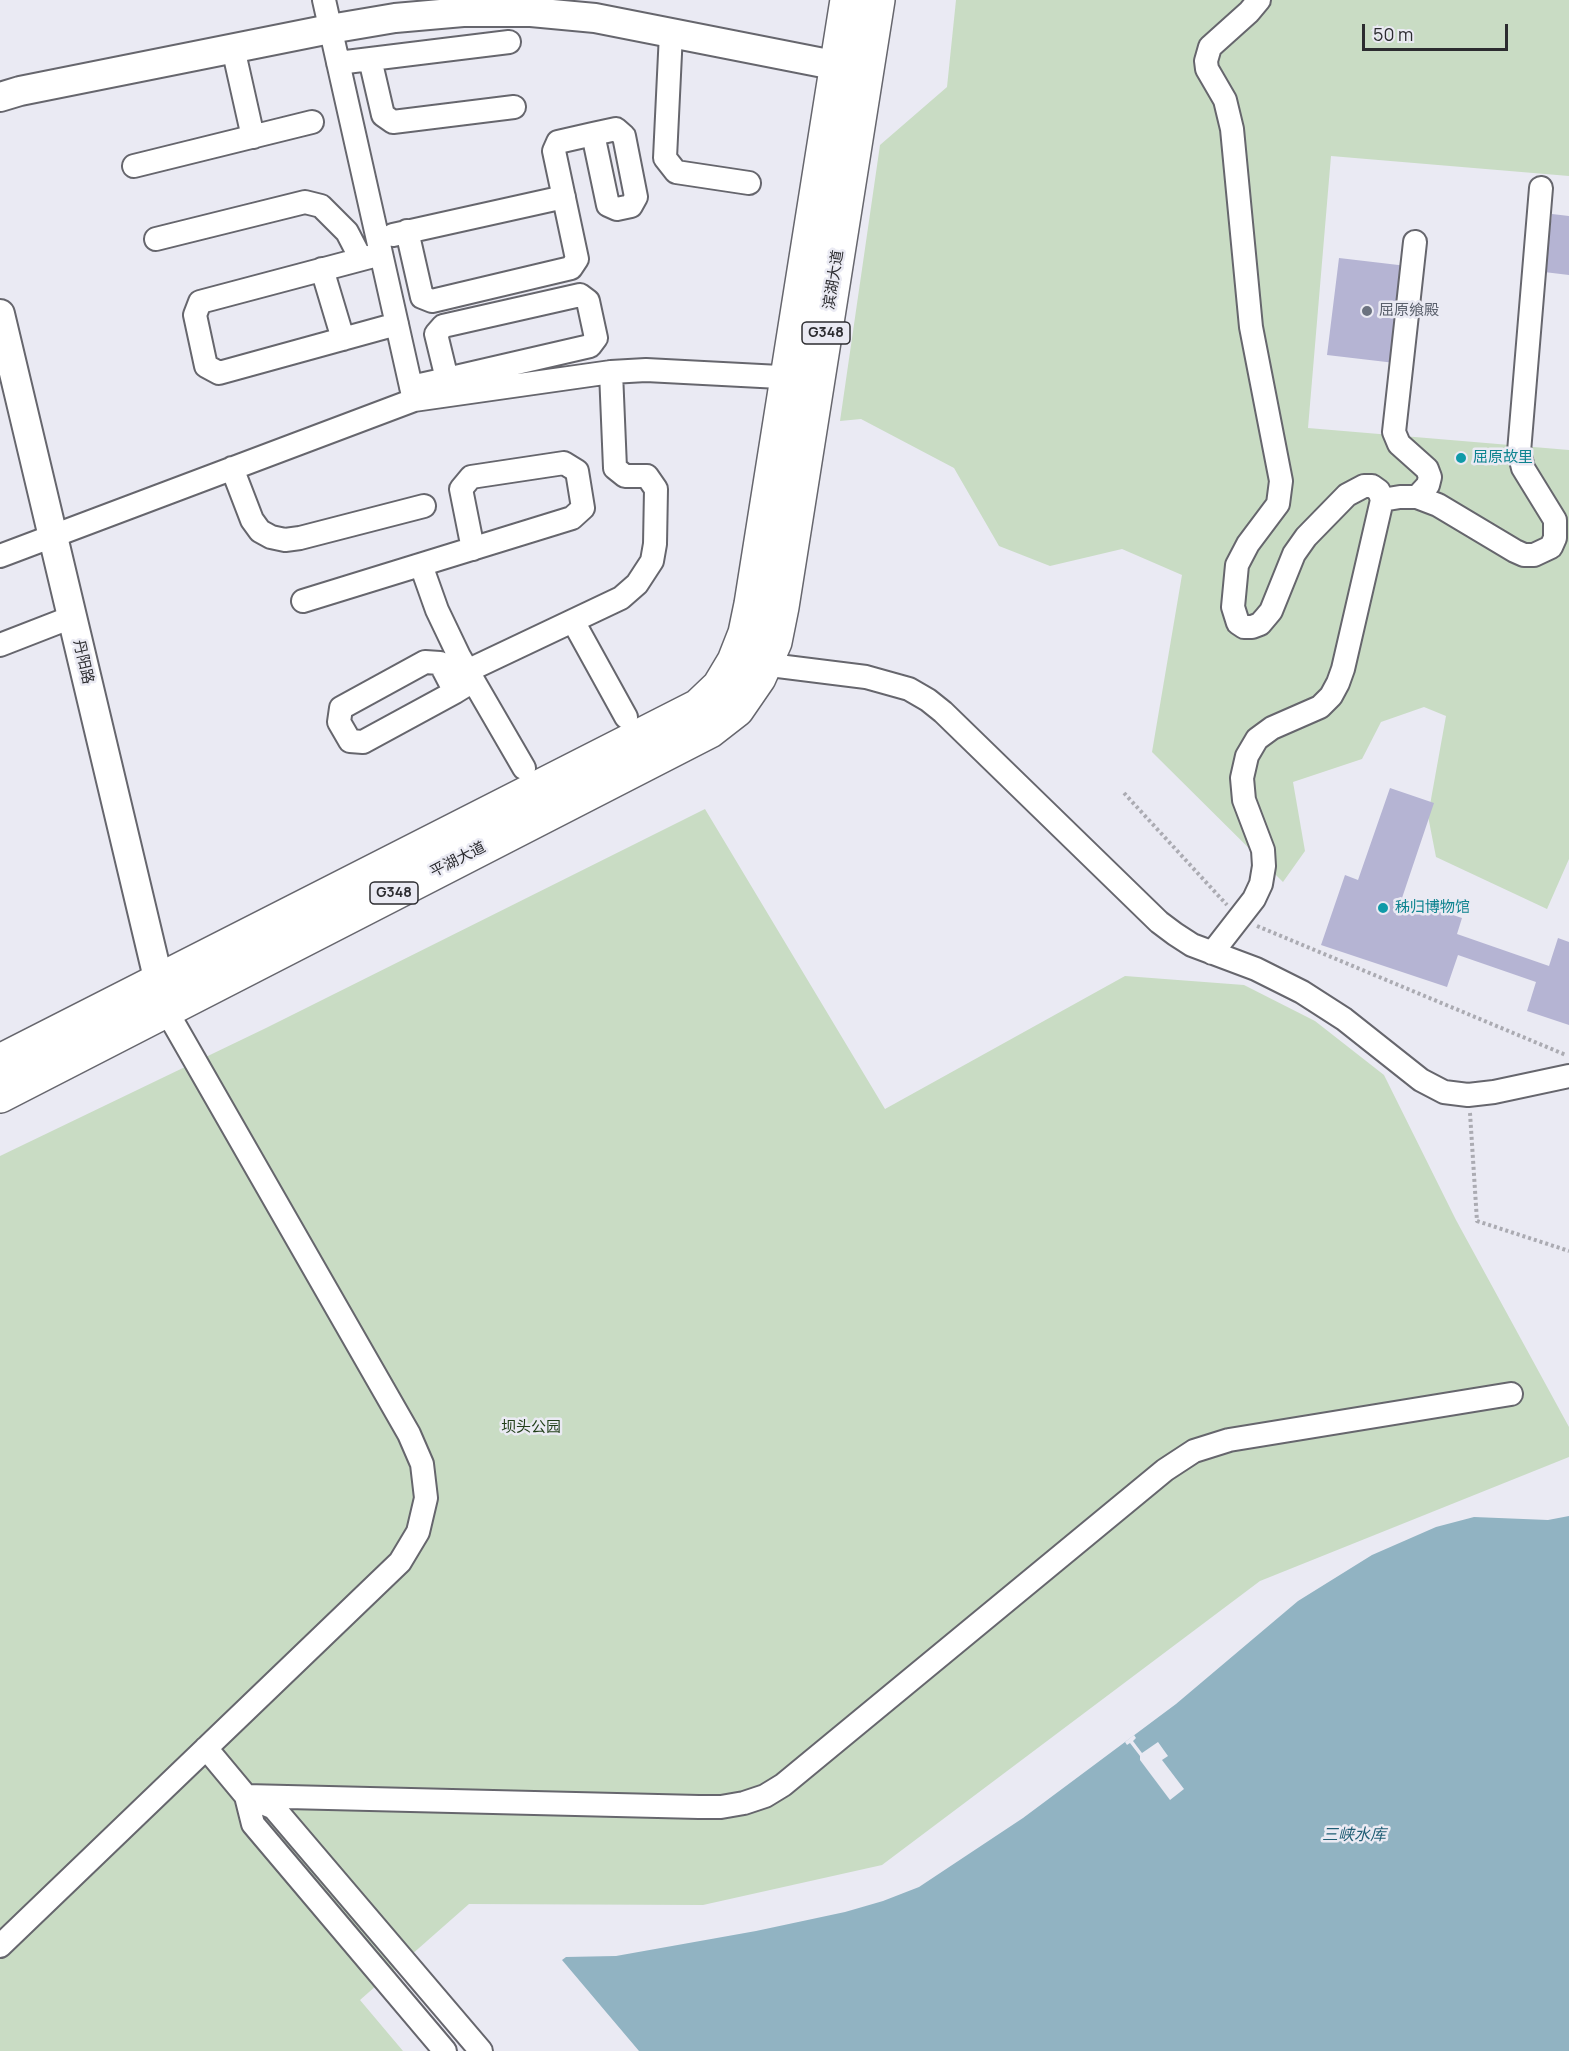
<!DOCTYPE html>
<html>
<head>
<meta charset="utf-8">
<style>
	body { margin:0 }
	#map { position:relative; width:1569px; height:2051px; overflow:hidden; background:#eaeaf3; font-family:Manrope,sans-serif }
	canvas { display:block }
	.scale { position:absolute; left:1362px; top:24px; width:146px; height:27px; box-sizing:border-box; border:3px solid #2c2c30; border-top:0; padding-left:8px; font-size:18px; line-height:21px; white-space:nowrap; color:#2c2c30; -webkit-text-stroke:4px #eaeaf3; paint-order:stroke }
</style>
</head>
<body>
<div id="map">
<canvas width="1569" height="2051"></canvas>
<div class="scale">50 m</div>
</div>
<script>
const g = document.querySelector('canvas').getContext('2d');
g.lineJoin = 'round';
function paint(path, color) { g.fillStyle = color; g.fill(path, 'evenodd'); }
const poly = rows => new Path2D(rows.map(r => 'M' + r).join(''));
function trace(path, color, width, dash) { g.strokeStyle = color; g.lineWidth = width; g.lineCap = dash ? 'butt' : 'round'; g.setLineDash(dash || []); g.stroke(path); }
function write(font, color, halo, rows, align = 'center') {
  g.font = font + ' Manrope,"Noto Sans SC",sans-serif'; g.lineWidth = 5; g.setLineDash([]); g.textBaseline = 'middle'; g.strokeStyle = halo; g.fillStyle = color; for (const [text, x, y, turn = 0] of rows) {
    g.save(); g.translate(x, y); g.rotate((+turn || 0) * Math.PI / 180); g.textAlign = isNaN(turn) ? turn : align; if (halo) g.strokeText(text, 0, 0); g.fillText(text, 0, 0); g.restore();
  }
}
paint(poly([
	[956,0,1569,0,1569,176,1331,156,1308,428,1569,450,1569,859,1547,909,1436,857,1428,816,1446,716,1424,707,1381,722,1362,759,1293,782,1305,851,1283,882,1152,752,1182,575,1122,549,1050,566,999,546,954,468,861,419,840,421,880,145,947,87],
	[705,809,885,1109,1125,976,1244,985,1315,1021,1384,1075,1456,1220,1569,1427,1569,1457,1260,1581,882,1865,703,1905,469,1904,360,2000,403,2051,0,2051,0,1156,266,1028]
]), '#c9dcc4');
paint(poly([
	[1569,1516,1569,2051,639,2051,562,1960,566,1957,616,1956,756,1931,845,1912,883,1901,919,1887,1023,1818,1176,1704,1298,1601,1372,1555,1436,1527,1474,1517,1548,1520]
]), '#91b3c2');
paint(poly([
	[1134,1735,1136,1738,1133,1741,1142,1753,1158,1742,1168,1756,1162,1760,1184,1789,1170,1800,1140,1760,1140,1756,1130,1743,1127,1745,1125,1742]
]), '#eaeaf3');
paint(poly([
	[1552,214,1569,216,1569,275,1544,272],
	[1339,258,1407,266,1395,363,1327,355],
	[1390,788,1434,803,1402,898,1462,918,1457,934,1549,966,1558,938,1569,942,1569,1025,1527,1011,1536,982,1458,955,1447,987,1321,945,1345,875,1358,880]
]), '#b5b4d3');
const minor = poly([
	[324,0,414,400],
	[671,33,665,158,676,172,749,183],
	[233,48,253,137],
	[370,59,383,115,393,122,514,107],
	[338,63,509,42],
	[134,166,312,122],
	[407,231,422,297,432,301,571,268,577,259,554,151,558,142,593,134,616,129,624,136,636,197,631,206,617,209,608,205,593,134],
	[393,235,564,197],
	[156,239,305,202,321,206,347,232,361,259],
	[1415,242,1394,432,1399,444,1427,469,1430,477,1428,485,1417,497],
	[381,254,200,302,195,315,206,366,219,373,397,324],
	[322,269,343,339],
	[411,387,447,379,590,346,596,338,588,301,580,295,443,326,436,334,447,379],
	[232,468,252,520,260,531,271,537,285,540,300,538,424,506],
	[1382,500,1400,497,1417,497,1438,505,1515,551,1524,555,1534,555,1551,547,1555,538,1555,520,1523,468,1519,452,1541,188],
	[0,556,414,400,611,372,646,370,799,378],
	[421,565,437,610,459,656,524,768],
	[303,601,572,518,583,508,577,471,564,463,471,477,461,489,473,549],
	[573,621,626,717],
	[0,645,72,617],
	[754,663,866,677,909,689,928,700,943,712,1159,922,1175,934,1192,945,1256,969,1302,992,1344,1019,1421,1080,1444,1092,1468,1095,1494,1092,1569,1076],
	[467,671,621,598,637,584,652,561,655,544,656,489,647,476,625,476,615,468,611,372],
	[455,692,440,663,425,662,341,708,339,722,350,741,363,742,455,692,473,681],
	[1212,953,1254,899,1261,884,1264,866,1263,850,1244,800,1242,778,1247,756,1257,739,1272,728,1320,707,1331,696,1338,683,1343,669,1382,500,1379,491,1372,486,1364,486,1347,495,1306,537,1294,554,1271,611,1266,617,1260,624,1252,627,1244,627,1238,623,1233,607,1237,565,1248,544,1278,504,1281,481,1251,327,1232,129,1225,100,1207,69,1206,61,1210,47,1249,12,1259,0],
	[206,1748,246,1796,274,1808,481,2051],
	[246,1796,699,1807,721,1807,744,1803,765,1796,783,1785,1165,1470,1194,1451,1229,1440,1511,1394],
	[246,1796,253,1824,445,2051],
	[0,1946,400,1562,418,1532,426,1498,422,1464,409,1434,166,1010]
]);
const major = poly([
	[0,97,20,91,330,29,395,18,463,12,531,12,595,18,859,70],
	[0,314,164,1003]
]);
const highway = poly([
	[0,1061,698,706,719,686,734,661,745,633,751,604,847,0],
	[0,1096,710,731,737,710,759,678,775,642,782,607,878,0]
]);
trace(minor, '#66666d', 26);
trace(major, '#66666d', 32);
trace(highway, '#66666d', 36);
trace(poly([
	[1124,793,1227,905],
	[1257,926,1566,1055],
	[1470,1113,1477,1221,1569,1251]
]), '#ababb2', 4, [3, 3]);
trace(minor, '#fff', 22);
trace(major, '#fff', 28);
trace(highway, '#fff', 33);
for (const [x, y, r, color] of [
	[1367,311,6,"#6b7280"],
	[1461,458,6,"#0f9aa8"],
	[1383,908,6,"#0f9aa8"]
]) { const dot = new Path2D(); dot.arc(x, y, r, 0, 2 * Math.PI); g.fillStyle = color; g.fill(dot); trace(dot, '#eaeaf3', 2); }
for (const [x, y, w] of [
	[826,333,48],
	[394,893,48]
]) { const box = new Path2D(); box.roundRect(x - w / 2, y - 11, w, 22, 4.5); g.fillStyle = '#eaeaf3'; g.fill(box); trace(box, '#2c2c30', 1.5); }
write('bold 14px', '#2c2c30', null, [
	["G348",826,333],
	["G348",394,893]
]);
write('15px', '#2c2c30', '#eaeaf3', [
	["滨湖大道",834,280,-81],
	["丹阳路",83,662,77],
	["平湖大道",458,860,-27]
]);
write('15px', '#5b616d', '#eaeaf3', [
	["屈原飨殿",1379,311]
], 'left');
write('15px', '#0d838f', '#eaeaf3', [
	["屈原故里",1473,458],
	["秭归博物馆",1395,908]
], 'left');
write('15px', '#1f3d17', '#eaeaf3', [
	["坝头公园",531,1428]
]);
write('italic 16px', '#1f5d74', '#eaeaf3', [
	["三峡水库",1354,1836]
]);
</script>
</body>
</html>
